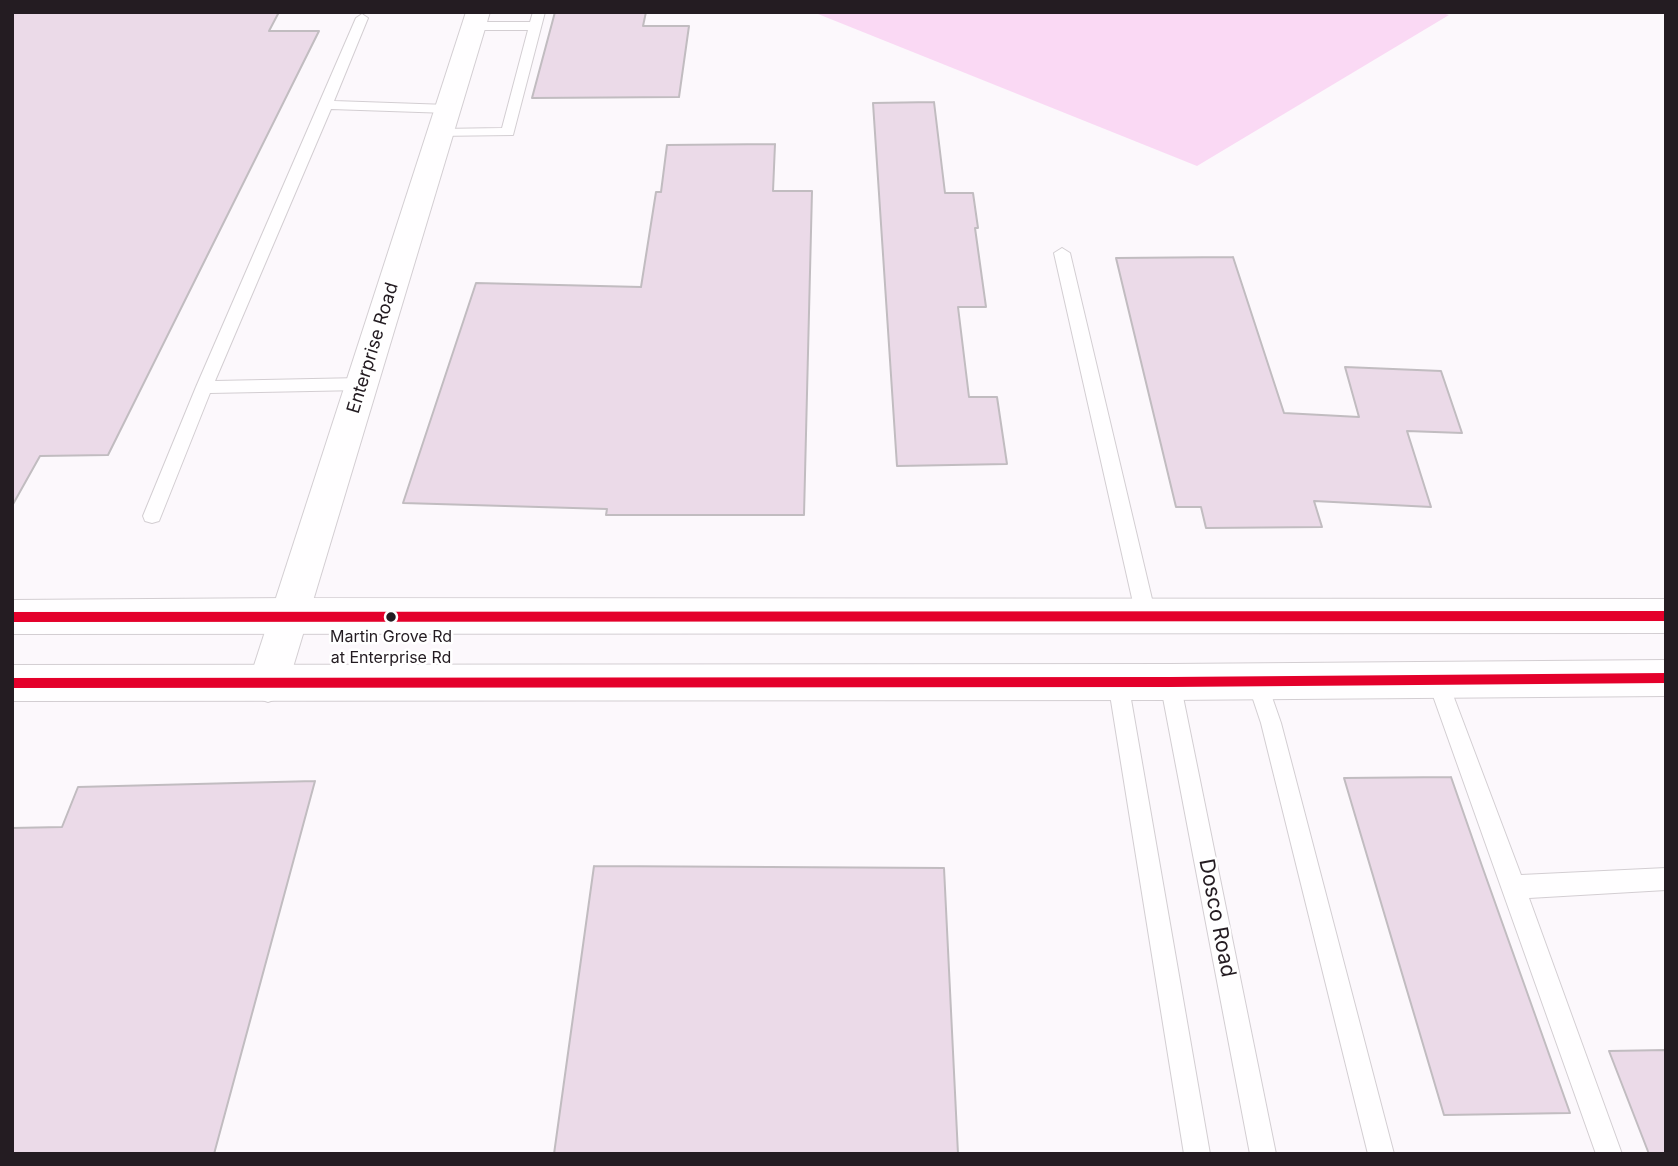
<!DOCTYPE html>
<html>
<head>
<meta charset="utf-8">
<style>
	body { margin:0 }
	#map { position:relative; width:1678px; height:1166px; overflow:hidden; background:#fcf8fc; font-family:Inter,sans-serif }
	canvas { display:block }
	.frame { position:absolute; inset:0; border:14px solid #241c22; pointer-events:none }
</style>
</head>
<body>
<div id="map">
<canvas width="1678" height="1166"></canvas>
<div class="frame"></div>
</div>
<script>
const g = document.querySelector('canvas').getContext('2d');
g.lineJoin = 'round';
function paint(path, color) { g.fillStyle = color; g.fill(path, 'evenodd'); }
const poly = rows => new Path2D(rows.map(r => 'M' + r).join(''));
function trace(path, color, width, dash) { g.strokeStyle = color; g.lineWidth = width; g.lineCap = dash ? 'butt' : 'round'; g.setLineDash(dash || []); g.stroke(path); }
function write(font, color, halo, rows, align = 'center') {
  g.font = font + ' Inter,sans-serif'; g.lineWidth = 5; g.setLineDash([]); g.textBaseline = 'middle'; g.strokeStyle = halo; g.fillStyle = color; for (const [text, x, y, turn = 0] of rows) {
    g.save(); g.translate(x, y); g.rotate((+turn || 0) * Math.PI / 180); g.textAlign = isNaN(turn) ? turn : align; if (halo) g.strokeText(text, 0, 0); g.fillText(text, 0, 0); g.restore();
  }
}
paint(poly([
	[813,12,1439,12,1449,15,1197,166]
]), '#fad9f4');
const building = poly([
	[12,12,279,12,269,31,319,31,108,455,40,456,12,506,12,12],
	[555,12,646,12,643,26,689,26,679,97,532,98,555,12],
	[934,102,945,193,973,193,978,228,975,228,986,307,958,307,969,397,997,397,1007,464,897,466,873,103,934,102],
	[775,144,773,191,812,191,804,515,606,515,607,509,403,503,476,283,641,287,656,192,661,192,667,145,775,144],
	[1233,257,1284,413,1359,417,1345,367,1441,371,1462,433,1407,431,1431,507,1314,501,1322,527,1206,528,1201,507,1176,507,1116,258,1233,257],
	[1451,777,1482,866,1570,1113,1444,1115,1344,778,1451,777],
	[315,781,214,1154,12,1154,12,828,62,827,78,787,315,781],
	[594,866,944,868,958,1154,554,1154,594,866],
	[1666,1050,1666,1154,1649,1154,1609,1051,1666,1050]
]);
paint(building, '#ebdae8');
trace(building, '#c1bcc0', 2);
const service = poly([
	[533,12,545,12,513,135,435,136,433,133,440,129,502,128,528,30,474,30,468,26,474,22,530,22,533,12],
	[362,14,368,18,334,101,448,105,455,109,448,113,331,109,215,381,361,378,369,384,361,390,210,393,161,516,159,521,152,523,145,521,143,516,196,387,356,18,362,14],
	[1062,248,1070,253,1156,616,1153,622,1146,625,1139,622,1136,616,1054,253,1062,248],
	[1437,670,1444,673,1447,679,1521,875,1666,868,1666,890,1529,898,1622,1154,1596,1154,1427,679,1430,673,1437,670],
	[1257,672,1264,674,1281,723,1394,1154,1368,1154,1261,723,1247,681,1250,674,1257,672],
	[1118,673,1125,675,1128,682,1210,1154,1184,1154,1108,682,1111,675,1118,673],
	[1170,673,1177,675,1180,682,1276,1154,1250,1154,1160,682,1163,675,1170,673]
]);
const minor = poly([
	[466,12,490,12,288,684,282,697,268,702,254,697,248,684,466,12]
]);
const secondary = poly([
	[289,598,1666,599,1666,633,12,634,12,600,289,598],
	[1666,660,1666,696,1170,700,12,701,12,665,1170,664,1666,660]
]);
trace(service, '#d3ced2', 2);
trace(minor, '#d3ced2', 2);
trace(secondary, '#d3ced2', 2);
paint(service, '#fffeff');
paint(minor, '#fffeff');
paint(secondary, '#fffeff');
paint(poly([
	[1666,611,1666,621,12,622,12,612,1666,611],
	[1666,673,1666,683,1170,687,12,688,12,678,1170,677,1666,673]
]), '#e4002b');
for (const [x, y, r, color] of [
	[391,617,6,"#241c22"]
]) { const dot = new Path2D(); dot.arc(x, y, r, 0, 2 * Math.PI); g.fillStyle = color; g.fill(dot); trace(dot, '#fff', 2.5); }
write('16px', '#241c22', '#fff', [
	["Martin Grove Rd",391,637],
	["at Enterprise Rd",391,658]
]);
write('18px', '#241c22', '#fff', [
	["Enterprise Road",373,348,-73]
]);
write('21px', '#241c22', '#fff', [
	["Dosco Road",1217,918,79]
]);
</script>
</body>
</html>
